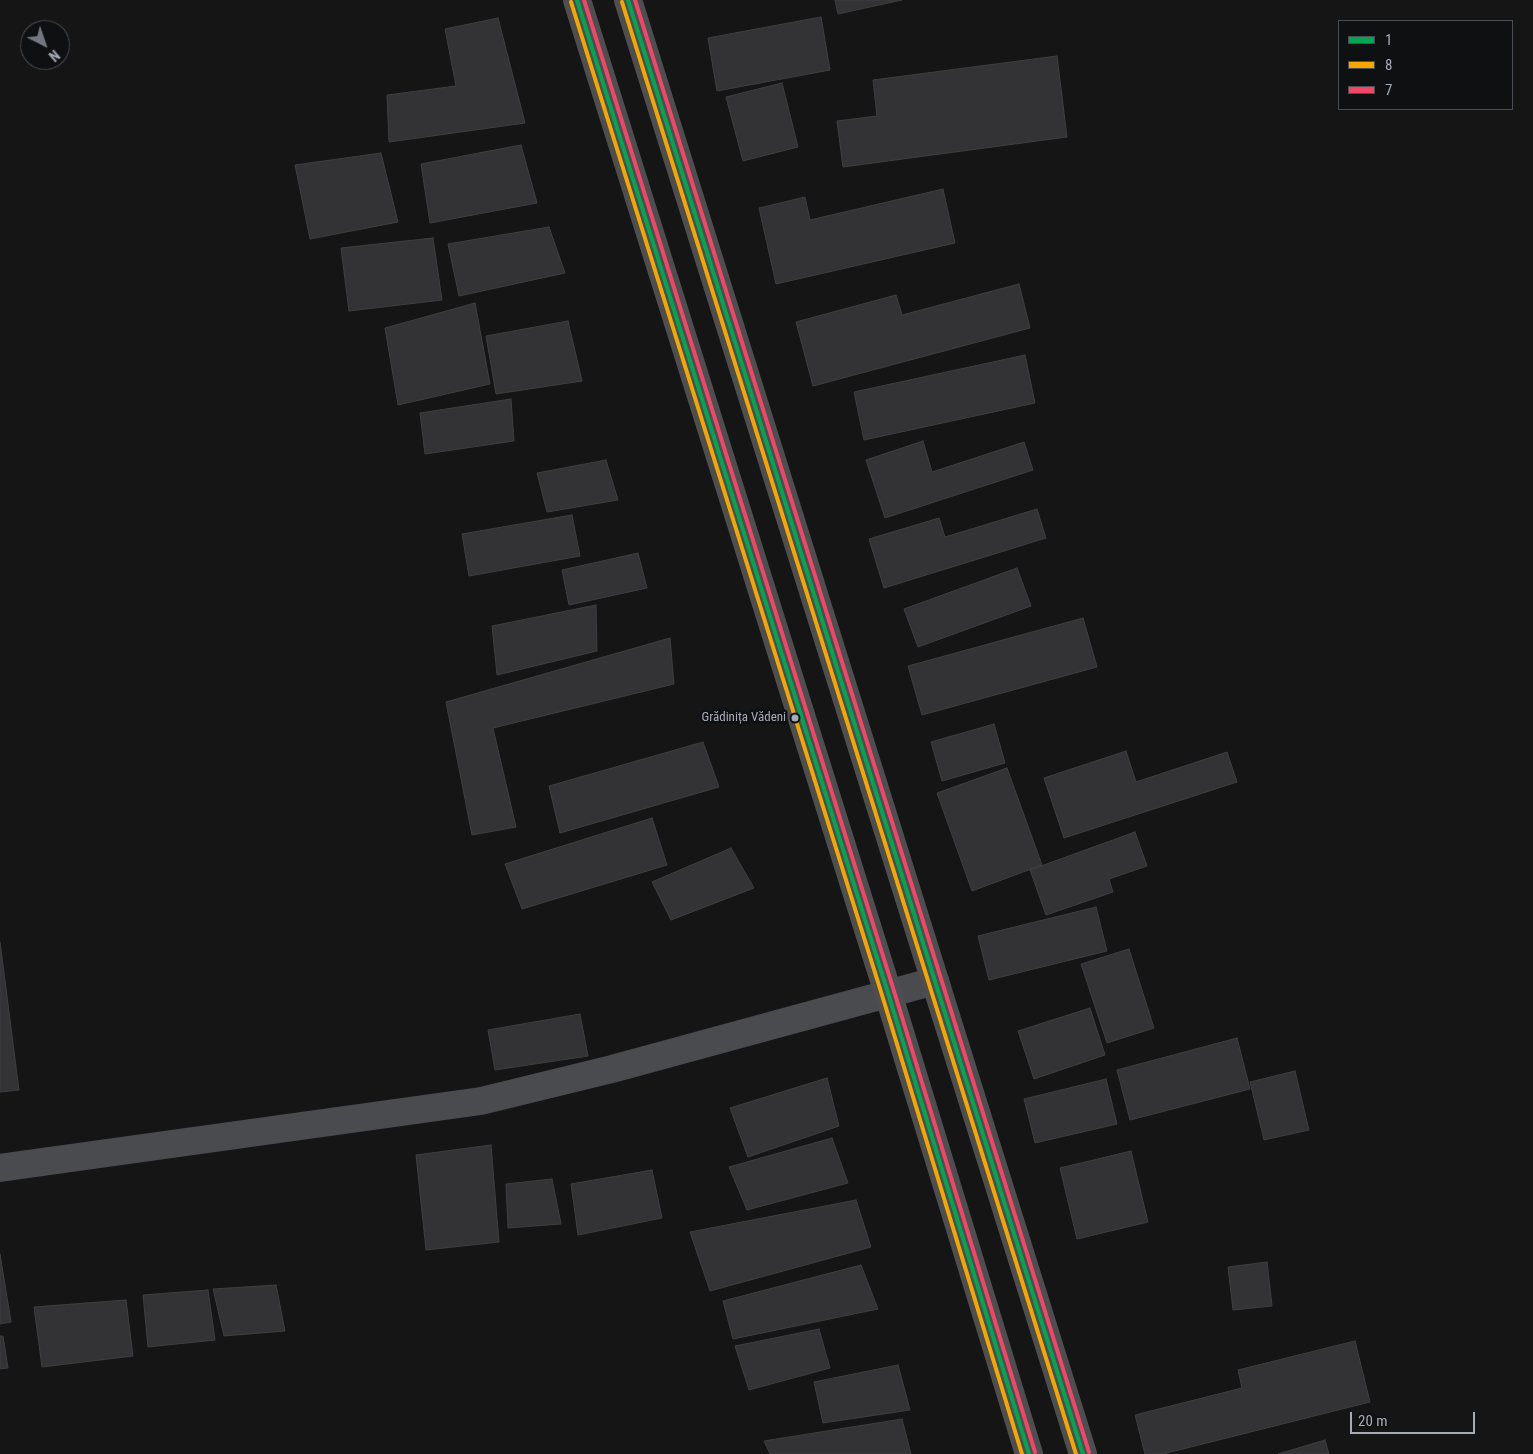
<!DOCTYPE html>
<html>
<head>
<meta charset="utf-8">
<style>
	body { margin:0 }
	#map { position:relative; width:1533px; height:1454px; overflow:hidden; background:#151516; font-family:"Roboto Condensed",sans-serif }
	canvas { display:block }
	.legend { position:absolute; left:1338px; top:20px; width:175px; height:90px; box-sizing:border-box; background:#0f1012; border:1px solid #4b4e54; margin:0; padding:6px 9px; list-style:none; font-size:15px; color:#a5acb8 }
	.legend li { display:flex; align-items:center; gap:10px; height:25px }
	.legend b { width:25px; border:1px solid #4b4e54 }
	.north { position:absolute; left:20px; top:20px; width:50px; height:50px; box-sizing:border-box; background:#0f1012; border:1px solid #4b4e54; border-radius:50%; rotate:139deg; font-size:14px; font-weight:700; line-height:20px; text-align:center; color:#a5acb8 }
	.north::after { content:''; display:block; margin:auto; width:18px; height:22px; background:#73777f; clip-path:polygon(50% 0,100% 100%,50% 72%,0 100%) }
	.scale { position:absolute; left:1350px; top:1412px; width:125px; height:22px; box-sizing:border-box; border:2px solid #a5acb8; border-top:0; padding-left:6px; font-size:15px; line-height:18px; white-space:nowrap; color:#a5acb8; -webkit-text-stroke:4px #0f1012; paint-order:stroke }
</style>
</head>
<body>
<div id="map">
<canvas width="1533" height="1454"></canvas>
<ul class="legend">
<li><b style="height:6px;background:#00a651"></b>1</li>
<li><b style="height:6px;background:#f7a600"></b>8</li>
<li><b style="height:6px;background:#f34667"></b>7</li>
</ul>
<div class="north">N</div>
<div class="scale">20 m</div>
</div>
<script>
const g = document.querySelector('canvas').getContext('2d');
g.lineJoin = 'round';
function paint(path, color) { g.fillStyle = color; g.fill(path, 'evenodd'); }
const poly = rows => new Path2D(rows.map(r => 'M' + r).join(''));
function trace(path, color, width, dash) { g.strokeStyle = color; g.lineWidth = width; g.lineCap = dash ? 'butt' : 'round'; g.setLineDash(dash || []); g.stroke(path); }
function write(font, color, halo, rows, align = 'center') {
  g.font = font + ' "Roboto Condensed",sans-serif'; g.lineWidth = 5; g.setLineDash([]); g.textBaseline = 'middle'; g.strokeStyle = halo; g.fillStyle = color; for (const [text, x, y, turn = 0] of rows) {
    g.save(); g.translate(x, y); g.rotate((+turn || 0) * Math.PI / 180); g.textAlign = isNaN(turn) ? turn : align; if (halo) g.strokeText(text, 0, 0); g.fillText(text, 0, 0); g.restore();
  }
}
const building = poly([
	[835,0,902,0,838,14,835,0],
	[821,17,830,70,717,91,708,38,821,17],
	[498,18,525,123,389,142,387,95,456,86,445,29,498,18],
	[1057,56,1067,137,843,167,837,121,877,116,873,80,1057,56],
	[782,83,798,147,743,161,726,97,782,83],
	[521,145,537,203,430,223,421,164,521,145],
	[381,153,398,222,310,239,295,165,381,153],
	[943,189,955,243,776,284,759,208,805,197,810,220,943,189],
	[549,227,565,273,459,296,448,244,549,227],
	[433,238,442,300,349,311,341,248,433,238],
	[1019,284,1030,328,813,386,796,322,896,295,902,315,1019,284],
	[475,303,490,384,398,405,385,328,475,303],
	[568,321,582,381,496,394,486,336,568,321],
	[1025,355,1035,403,864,440,854,392,1025,355],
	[511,399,514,441,425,454,420,413,511,399],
	[923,441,932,472,1024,442,1033,470,885,518,866,460,923,441],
	[606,460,618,500,547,512,537,473,606,460],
	[1037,509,1046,538,884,588,869,539,939,518,945,537,1037,509],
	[572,515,580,556,469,576,462,534,572,515],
	[638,553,647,588,569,605,562,570,638,553],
	[1017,568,1031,606,918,647,904,609,1017,568],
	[596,605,597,651,497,675,492,626,596,605],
	[1083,618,1097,667,922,715,908,666,1083,618],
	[670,638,674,684,493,728,516,827,472,835,446,702,670,638],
	[994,724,1005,763,942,781,931,742,994,724],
	[703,742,719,787,560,833,549,786,703,742],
	[1126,751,1136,782,1227,752,1237,782,1064,838,1044,778,1126,751],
	[1007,768,1042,865,972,891,937,793,1007,768],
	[652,818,667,865,522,909,505,864,652,818],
	[1135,832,1147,866,1109,879,1113,892,1046,915,1030,870,1135,832],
	[731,848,754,888,671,920,652,882,731,848],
	[1096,907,1107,951,989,980,978,936,1096,907],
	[0,942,19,1090,0,1092,0,942],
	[1129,949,1154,1028,1107,1043,1081,964,1129,949],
	[1090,1008,1105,1055,1034,1079,1018,1031,1090,1008],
	[580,1014,588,1056,495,1070,488,1030,580,1014],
	[1237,1038,1250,1089,1130,1120,1117,1070,1237,1038],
	[1295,1071,1309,1130,1264,1140,1250,1082,1295,1071],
	[827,1078,839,1126,748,1157,730,1108,827,1078],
	[1106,1079,1117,1124,1035,1143,1024,1099,1106,1079],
	[832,1138,848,1183,747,1210,729,1167,832,1138],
	[491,1145,499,1242,426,1250,416,1155,491,1145],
	[1131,1151,1148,1222,1077,1239,1060,1168,1131,1151],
	[652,1170,662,1218,578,1235,571,1184,652,1170],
	[552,1179,561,1224,508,1228,506,1184,552,1179],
	[856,1200,871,1247,710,1291,690,1232,856,1200],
	[0,1254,11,1322,0,1324,0,1254],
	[1267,1262,1272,1306,1233,1310,1228,1267,1267,1262],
	[861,1265,878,1309,733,1339,723,1301,861,1265],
	[276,1285,285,1331,224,1336,213,1289,276,1285],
	[208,1290,215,1340,148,1347,143,1295,208,1290],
	[126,1300,133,1356,42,1367,34,1307,126,1300],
	[819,1329,830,1368,749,1390,735,1346,819,1329],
	[0,1336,3,1336,8,1368,0,1369,0,1336],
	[1355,1341,1370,1402,1163,1454,1145,1454,1135,1415,1242,1388,1238,1370,1355,1341],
	[898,1365,910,1410,823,1423,814,1382,898,1365],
	[902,1419,911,1454,770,1454,764,1441,902,1419],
	[1325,1440,1329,1454,1278,1454,1325,1440]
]);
paint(building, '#333335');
trace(building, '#3e3f42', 1);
trace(poly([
	[0,1168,481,1101,612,1069,935,981]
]), '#494b4f', 28);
trace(poly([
	[577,0,888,993,1029,1454],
	[628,0,1083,1454]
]), '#4c4e50', 28);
trace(poly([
	[577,0,888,993,1029,1454],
	[628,0,1083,1454]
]), '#00a651', 4);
trace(poly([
	[571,2,882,995,1022,1454],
	[622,2,1076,1454]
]), '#f7a600', 4);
trace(poly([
	[584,0,894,991,1035,1452],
	[635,0,1089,1452]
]), '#f34667', 4);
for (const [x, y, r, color] of [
	[795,718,4.5,"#a5acb8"]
]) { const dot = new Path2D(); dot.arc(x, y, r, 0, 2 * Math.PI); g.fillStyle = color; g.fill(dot); trace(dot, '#0f1012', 2); }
write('13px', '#a5acb8', '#0f1012', [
	["Grădinița Vădeni",786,718]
], 'right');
</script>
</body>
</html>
